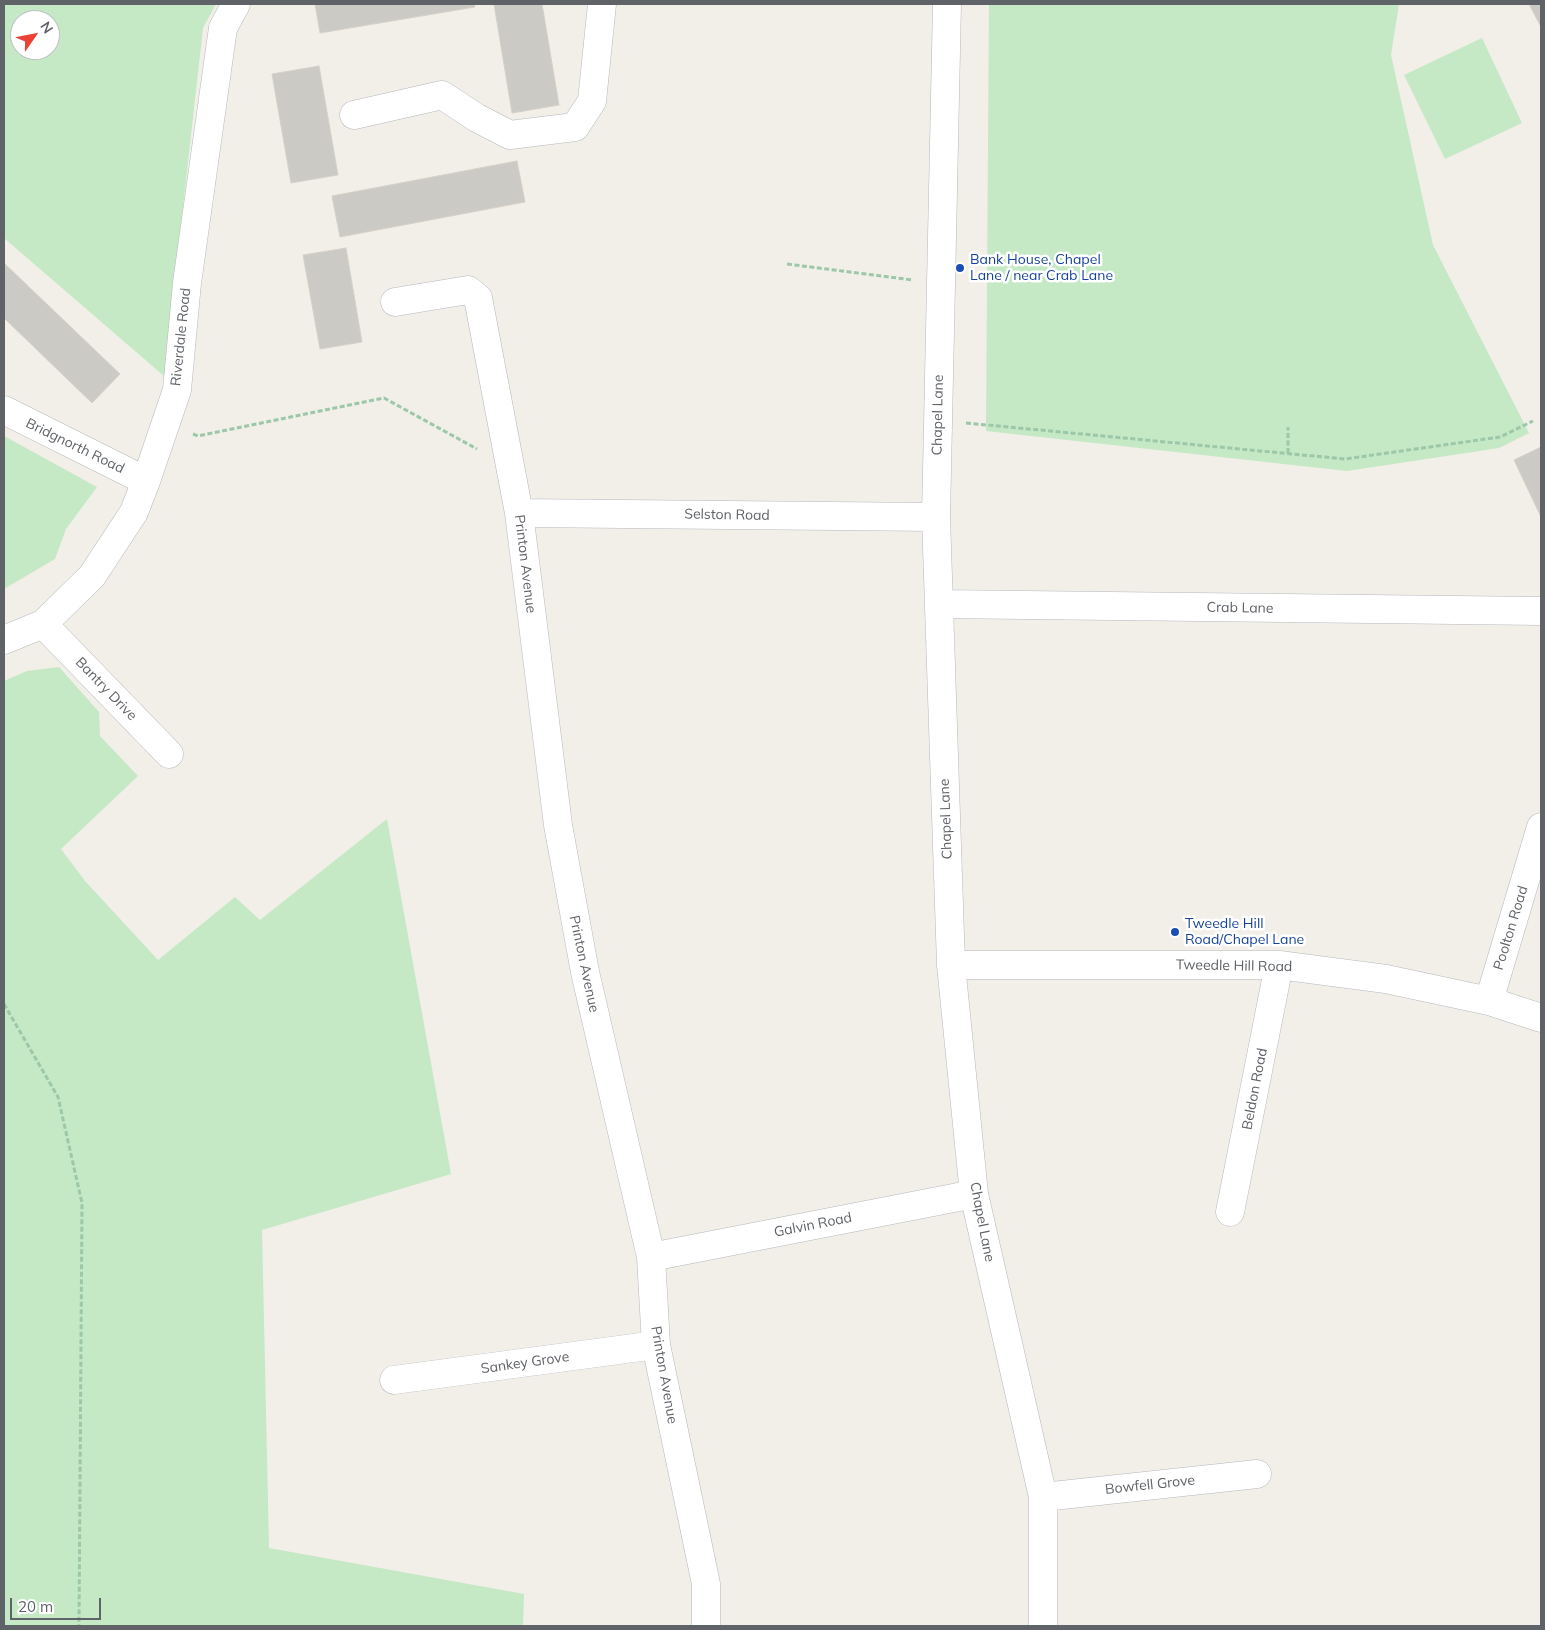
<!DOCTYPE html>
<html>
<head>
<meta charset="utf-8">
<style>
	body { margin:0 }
	#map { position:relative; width:1545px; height:1630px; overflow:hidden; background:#f1efe8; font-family:Mulish,sans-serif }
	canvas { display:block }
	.frame { position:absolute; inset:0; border:5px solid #5f6368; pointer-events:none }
	.north { position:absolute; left:10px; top:10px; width:50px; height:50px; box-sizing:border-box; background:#fff; border:1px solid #bfc1c3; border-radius:50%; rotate:57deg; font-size:14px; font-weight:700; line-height:20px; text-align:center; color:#5f6368 }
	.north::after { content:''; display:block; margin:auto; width:18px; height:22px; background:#ea4335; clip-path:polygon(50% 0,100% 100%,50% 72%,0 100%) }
	.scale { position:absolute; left:10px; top:1598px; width:91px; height:22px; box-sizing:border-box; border:2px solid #5f6368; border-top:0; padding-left:6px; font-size:15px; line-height:18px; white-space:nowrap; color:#5f6368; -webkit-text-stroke:4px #fff; paint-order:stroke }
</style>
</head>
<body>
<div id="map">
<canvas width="1545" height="1630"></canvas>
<div class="frame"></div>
<div class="north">N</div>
<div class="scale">20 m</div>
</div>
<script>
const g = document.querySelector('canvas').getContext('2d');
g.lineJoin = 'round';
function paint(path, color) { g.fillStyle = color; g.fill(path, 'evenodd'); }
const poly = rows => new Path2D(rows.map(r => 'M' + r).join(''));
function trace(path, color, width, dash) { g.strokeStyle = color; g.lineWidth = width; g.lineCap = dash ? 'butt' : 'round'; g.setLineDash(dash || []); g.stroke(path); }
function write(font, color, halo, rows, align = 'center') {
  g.font = font + ' Mulish,sans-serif'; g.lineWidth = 5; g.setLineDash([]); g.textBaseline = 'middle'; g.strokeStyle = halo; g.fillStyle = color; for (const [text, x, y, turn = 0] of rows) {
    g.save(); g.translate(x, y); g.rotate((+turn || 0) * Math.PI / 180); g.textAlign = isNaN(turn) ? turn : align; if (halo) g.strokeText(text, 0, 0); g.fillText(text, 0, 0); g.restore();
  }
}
paint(poly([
	[4,4,216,4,203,28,164,376,4,238],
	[20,20,50,20,50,50,20,50],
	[989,4,1399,4,1391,55,1433,245,1529,433,1499,448,1347,471,986,431],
	[1482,38,1522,123,1445,159,1404,75],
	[4,436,97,487,66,529,55,559,4,589],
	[59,667,99,712,100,736,138,776,61,849,85,881,158,960,235,897,260,920,387,819,451,1174,262,1230,269,1548,524,1594,523,1626,4,1626,4,681,27,671]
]), '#c5e8c5');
const building = poly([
	[315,4,474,4,475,7,320,33,315,4],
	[494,4,542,4,559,105,512,113,494,4],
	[1529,4,1541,4,1541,27,1529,4],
	[319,66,338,175,291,183,272,74,319,66],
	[517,161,525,202,340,237,332,196,517,161],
	[346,248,362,342,320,349,303,255,346,248],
	[4,263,120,374,92,403,4,318,4,263],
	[1541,447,1541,517,1514,460,1541,447]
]);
paint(building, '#cccac5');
trace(building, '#d6d1c6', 1);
const minor = poly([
	[947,4,936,517,951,965,974,1194,1043,1497,1043,1626],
	[354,115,442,95,477,118,510,135,575,127,592,101,602,4],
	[395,302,468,290,478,298,519,513,558,825,585,972,651,1257,656,1345,706,1584,706,1626],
	[4,410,146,481],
	[519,513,936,517],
	[939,604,1541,611],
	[43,624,169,754],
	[4,640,43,624,92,576,134,512,146,481,177,390,187,283,223,28,236,4],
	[951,965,1279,965,1386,979,1489,1001,1541,1018],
	[1489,1001,1541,827],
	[1230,1212,1279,965],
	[651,1257,974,1194],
	[394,1380,656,1345],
	[1043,1497,1257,1474]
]);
trace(minor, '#b5b8bc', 29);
trace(poly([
	[787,264,913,280],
	[966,423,1345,459,1500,437,1533,421],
	[193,434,198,436,384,398,477,449],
	[1288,453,1288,427],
	[4,1004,58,1097,82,1203,79,1626]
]), '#9cc7a9', 3, [5, 2.5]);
trace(minor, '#fff', 28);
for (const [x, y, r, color] of [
	[960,268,5,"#1a4fb4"],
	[1175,932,5,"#1a4fb4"]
]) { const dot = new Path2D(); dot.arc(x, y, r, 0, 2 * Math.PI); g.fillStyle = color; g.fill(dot); trace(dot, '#fff', 2); }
write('14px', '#164399', '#fff', [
	["Bank House, Chapel",970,260],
	["Lane / near Crab Lane",970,276],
	["Tweedle Hill",1185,924],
	["Road/Chapel Lane",1185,940]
], 'left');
write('14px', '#5f6368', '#fff', [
	["Riverdale Road",181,337,-84],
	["Chapel Lane",938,415,-89],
	["Bridgnorth Road",75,446,26],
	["Selston Road",727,515,1],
	["Printon Avenue",525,564,83],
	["Crab Lane",1240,608,1],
	["Bantry Drive",106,689,46],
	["Chapel Lane",946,819,-92],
	["Poolton Road",1511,928,-73],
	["Printon Avenue",584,964,78],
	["Tweedle Hill Road",1234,966,1],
	["Beldon Road",1255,1089,-79],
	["Chapel Lane",982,1222,79],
	["Galvin Road",813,1225,-11],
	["Sankey Grove",525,1363,-8],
	["Printon Avenue",664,1375,80],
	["Bowfell Grove",1150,1485,-6]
]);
</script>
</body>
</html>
